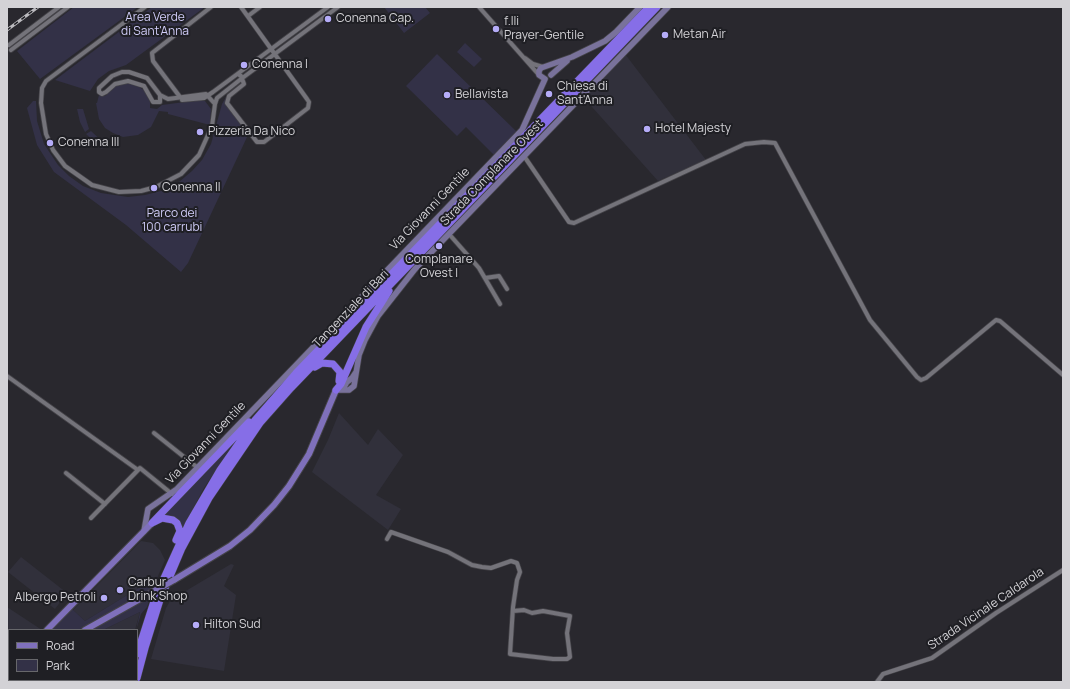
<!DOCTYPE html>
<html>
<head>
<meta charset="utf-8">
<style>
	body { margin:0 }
	#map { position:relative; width:1070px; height:689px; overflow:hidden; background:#29282e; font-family:Manrope,sans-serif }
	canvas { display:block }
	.frame { position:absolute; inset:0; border:8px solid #d3d2d6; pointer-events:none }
	.legend { position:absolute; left:8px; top:629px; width:130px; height:52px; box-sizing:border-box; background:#1f1f24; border:1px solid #67676b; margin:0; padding:5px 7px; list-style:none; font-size:12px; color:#d3d2d6 }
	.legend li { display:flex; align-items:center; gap:8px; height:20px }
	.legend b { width:20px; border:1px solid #67676b }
</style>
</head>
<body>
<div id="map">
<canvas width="1070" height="689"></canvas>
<div class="frame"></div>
<ul class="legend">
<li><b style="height:5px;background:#7f70bb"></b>Road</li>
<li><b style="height:11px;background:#333147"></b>Park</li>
</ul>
</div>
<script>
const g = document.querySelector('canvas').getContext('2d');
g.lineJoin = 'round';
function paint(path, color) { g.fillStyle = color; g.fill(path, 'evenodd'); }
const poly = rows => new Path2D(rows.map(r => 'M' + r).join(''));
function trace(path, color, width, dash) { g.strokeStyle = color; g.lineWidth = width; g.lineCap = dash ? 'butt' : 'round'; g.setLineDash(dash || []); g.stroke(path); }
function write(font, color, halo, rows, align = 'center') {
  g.font = font + ' Manrope,sans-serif'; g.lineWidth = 4; g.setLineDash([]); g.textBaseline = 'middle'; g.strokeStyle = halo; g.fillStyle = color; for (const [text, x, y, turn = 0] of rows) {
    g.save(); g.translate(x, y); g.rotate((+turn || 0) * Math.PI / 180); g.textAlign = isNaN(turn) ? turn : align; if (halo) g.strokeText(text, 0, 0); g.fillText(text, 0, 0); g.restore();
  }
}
paint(poly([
	[625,54,706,160,658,181,584,98],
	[339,413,368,445,378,429,403,455,376,495,401,509,388,530,312,472,328,440],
	[141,541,153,543,160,550,165,560,158,576,85,621,73,610],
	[21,557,67,593,55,609,8,572],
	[231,564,234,565,224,586,236,595,224,671,151,659,166,608,172,598,178,599,179,595],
	[7,607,42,630,9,630,9,635,7,634],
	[140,612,135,630,103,630]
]), '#31303b');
paint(poly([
	[74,7,138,7,40,79,17,51],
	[152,7,205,7,126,65,109,71,98,79,90,91,55,80],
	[384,7,425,7,430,13,404,33],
	[465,43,482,59,474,67,457,52],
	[437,54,517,132,494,155,466,127,457,136,406,86],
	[128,83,138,86,145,91,150,102,150,108,157,109,162,105,199,100,205,101,211,109,210,125,168,114,168,112,159,111,151,127,138,135,123,137,113,133,105,128,99,119,96,103,97,103,99,95,105,96,116,86],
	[226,97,226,105,248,135,188,263,181,272,126,225,54,172,37,145,27,108,33,101,36,101,37,121,44,144,58,165,69,176,83,186,101,193,128,197,145,195,161,191,179,182,192,171,202,160,211,144,222,104],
	[77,109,83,109,89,129,85,132,80,122],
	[91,131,105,144,102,149,86,134],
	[239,435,204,488,182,529,162,516],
	[158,576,153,588,79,630,52,630,72,609,85,621],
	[151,596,147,607,141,614,136,630,140,612,103,630,92,630]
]), '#333147');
const street = poly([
	[145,7,46,81,42,88,41,103,46,134,53,150,65,166,92,185,119,192,141,191,156,187,181,174,199,155,212,126,215,104,206,94,168,99,160,95,147,78,129,72,122,72,112,76,99,88,99,92,102,94,106,92,115,84,128,81,144,86,153,102,160,102,160,95],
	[479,7,539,75],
	[248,16,260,7],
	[9,45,59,7],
	[11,50,68,7],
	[525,58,533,64,543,67],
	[238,74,241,76,244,84,229,96,227,103,257,142,264,142,308,108,309,102,307,99,241,7],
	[180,97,153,61,152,53,211,7],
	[182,100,204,98,213,92,328,7],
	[215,104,217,98,241,79,338,7],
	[524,156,569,222,574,223,745,144,764,142,775,143,870,320,917,377,921,380,926,378,996,320,1000,321,1063,375],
	[449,234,479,268,500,304],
	[485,278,499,276,507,289],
	[7,376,138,470],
	[154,433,198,468],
	[66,473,105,504],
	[91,518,140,468,172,494],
	[387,539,391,532,448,552,472,565,482,567,491,568,511,561,517,563,520,572,517,580,513,607,510,654,553,659,567,659,570,657,567,633,570,616,543,611,532,613,524,610,513,611],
	[877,682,883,674,932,658,996,613,1063,570]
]);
const secondary = poly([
	[551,75,567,61],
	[545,79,539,75,539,71,541,68,572,57,605,41,616,32,640,7],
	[343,389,347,382,352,378,356,372],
	[336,390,349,390,354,386,359,355,365,340,378,316,415,269,668,7],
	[144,531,148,509,177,489,522,130,545,79]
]);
const primary = poly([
	[174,580,230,546,250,530,274,505,289,486,309,454,336,390],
	[47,630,152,523],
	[85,630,149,594],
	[7,672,9,670]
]);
const highway = poly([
	[315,367,322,363,333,364,340,372,339,381],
	[336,390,341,384,366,327,389,291],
	[154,522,162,518,173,520,177,523,180,531,176,540],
	[152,523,249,422],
	[137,654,155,598,189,523,220,470,255,420,296,373,649,7],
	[137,678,145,648,160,600,182,548,209,498,260,423,291,388,657,7],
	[130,682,130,680]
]);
trace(street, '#444348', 5.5);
trace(secondary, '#444348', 7);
trace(primary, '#444348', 8);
trace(highway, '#444348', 8);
trace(street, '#74737a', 4);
trace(secondary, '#79729b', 5.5);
trace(primary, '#7f70bb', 6);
trace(highway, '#866ee7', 7);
const rail = poly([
	[7,30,38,7]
]);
trace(rail, '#bbbabe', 3);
trace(rail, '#1f1f24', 1.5, [4.5]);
const primaryBridge = poly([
	[149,594,174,580]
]);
trace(primaryBridge, '#444348', 8, []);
trace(primaryBridge, '#7f70bb', 6);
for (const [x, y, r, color] of [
	[328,19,4,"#b5acf8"],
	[496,29,4,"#b5acf8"],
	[665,35,4,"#b5acf8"],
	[244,65,4,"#b5acf8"],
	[549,94,4,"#b5acf8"],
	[447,95,4,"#b5acf8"],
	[647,129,4,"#b5acf8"],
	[200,132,4,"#b5acf8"],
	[50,143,4,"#b5acf8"],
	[154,188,4,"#b5acf8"],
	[439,246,4,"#b5acf8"],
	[120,590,4,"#b5acf8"],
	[104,598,4,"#b5acf8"],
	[196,625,4,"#b5acf8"]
]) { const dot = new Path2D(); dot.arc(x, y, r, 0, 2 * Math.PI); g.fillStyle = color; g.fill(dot); trace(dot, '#1f1f24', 1.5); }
write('12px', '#d0ccf8', '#1f1f24', [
	["Area Verde",155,18],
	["di Sant'Anna",155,32],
	["Parco dei",172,214],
	["100 carrubi",172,228]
]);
write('12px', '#d3d2d6', '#1f1f24', [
	["Conenna Cap.",336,19],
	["f.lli",504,22],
	["Prayer-Gentile",504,36],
	["Metan Air",673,35],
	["Conenna I",252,65],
	["Chiesa di",557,87],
	["Sant'Anna",557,101],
	["Bellavista",455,95],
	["Hotel Majesty",655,129],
	["Pizzeria Da Nico",208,132],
	["Conenna III",58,143],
	["Conenna II",162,188],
	["Complanare",439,260,"center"],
	["Ovest I",439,274,"center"],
	["Carbur",128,583],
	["Drink Shop",128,597],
	["Albergo Petroli",96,598,"right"],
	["Hilton Sud",204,625]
], 'left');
write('12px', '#d3d2d6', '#1f1f24', [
	["Strada Complanare Ovest",492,173,-46],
	["Via Giovanni Gentile",430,209,-46],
	["Tangenziale di Bari",351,309,-46],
	["Via Giovanni Gentile",206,443,-46],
	["Strada Vicinale Caldarola",986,609,-34]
]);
</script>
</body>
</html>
